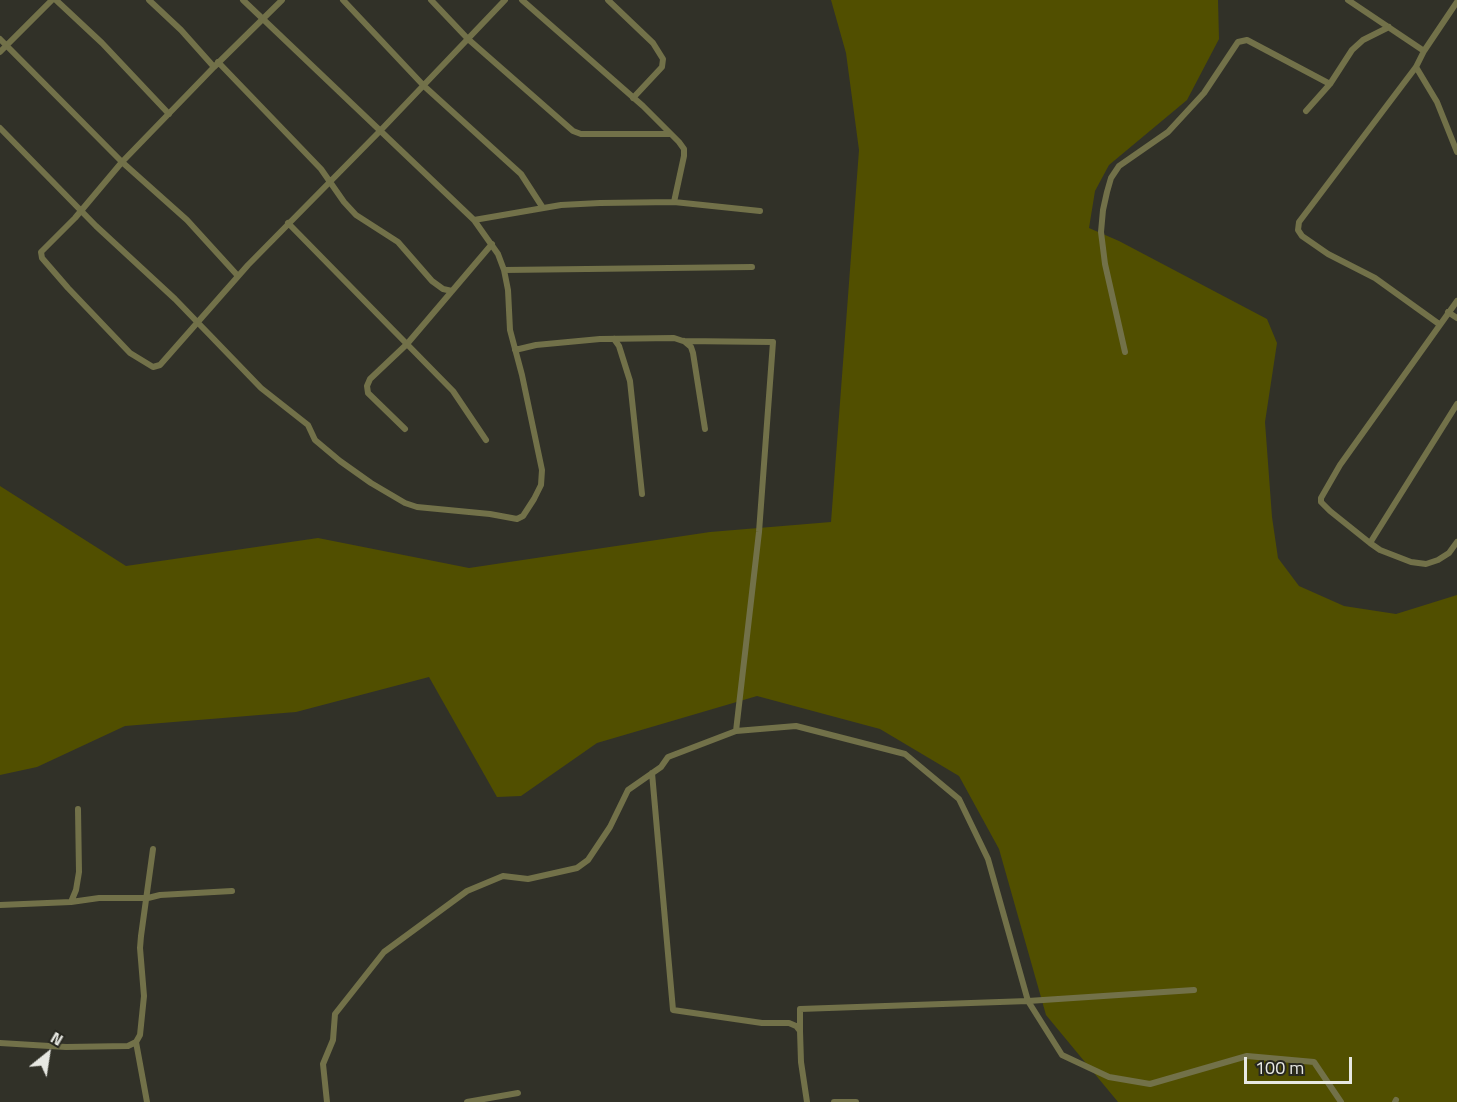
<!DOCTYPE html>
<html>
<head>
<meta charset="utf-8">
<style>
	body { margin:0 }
	#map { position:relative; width:1457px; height:1102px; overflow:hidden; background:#313128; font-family:"Titillium Web",sans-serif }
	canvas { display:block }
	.north { position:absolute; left:18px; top:1024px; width:60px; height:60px; -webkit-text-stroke:4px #27271f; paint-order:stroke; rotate:30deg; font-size:16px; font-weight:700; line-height:24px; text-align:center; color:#e7e8e2 }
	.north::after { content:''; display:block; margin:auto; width:21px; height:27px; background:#e7e8e2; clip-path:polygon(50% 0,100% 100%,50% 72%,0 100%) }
	.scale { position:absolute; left:1244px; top:1057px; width:108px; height:27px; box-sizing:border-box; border:3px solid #e7e8e2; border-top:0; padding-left:8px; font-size:18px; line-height:21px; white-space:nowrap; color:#e7e8e2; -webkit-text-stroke:4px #27271f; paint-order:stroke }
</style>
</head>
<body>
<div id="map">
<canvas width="1457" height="1102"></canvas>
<div class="north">N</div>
<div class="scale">100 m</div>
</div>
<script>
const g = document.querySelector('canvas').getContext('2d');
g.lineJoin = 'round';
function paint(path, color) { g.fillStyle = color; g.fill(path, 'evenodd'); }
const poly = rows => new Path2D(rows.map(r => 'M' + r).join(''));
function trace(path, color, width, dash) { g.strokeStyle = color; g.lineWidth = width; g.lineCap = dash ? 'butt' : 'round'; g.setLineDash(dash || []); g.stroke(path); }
paint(poly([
	[831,0,1218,0,1219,39,1187,100,1109,165,1095,191,1089,228,1119,241,1267,319,1277,343,1265,422,1272,517,1278,558,1299,586,1344,606,1396,614,1457,595,1457,1102,1118,1102,1046,1015,999,849,959,776,880,729,757,696,597,743,521,796,497,797,429,677,296,712,125,726,37,767,0,775,0,486,126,566,318,538,469,568,710,532,831,522,859,150,846,53]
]), '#514f00');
trace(poly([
	[56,0,102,43,169,114],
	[149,0,181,30,214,67],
	[282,0,214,67,122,162,75,218,41,252,42,258,68,288,130,353,153,367,160,365,248,265,380,131,505,0],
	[343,0,424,86,521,174,543,208],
	[431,0,468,39,573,131,581,134,670,134],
	[522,0,643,106,679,142,684,149,684,156,674,202],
	[608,0,653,43,663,59,662,67,633,98],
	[1348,0,1424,51],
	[0,39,122,162,187,220,238,276],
	[0,52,52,0],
	[218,62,321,169,344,202,356,215,398,242,432,281,443,289,452,291],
	[1416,67,1437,102,1457,152],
	[1306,111,1330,84,1352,50,1363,40,1389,27],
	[0,128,96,226,175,299,261,388,308,425,315,440,340,461,371,483,405,503,417,507,490,514,517,519,523,516,534,499,541,485,542,470,522,375,510,330,508,290,504,270,498,254,474,220,243,0],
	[474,220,561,205,600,203,674,202,760,211],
	[288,223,453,391,486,440],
	[504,270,752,267],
	[1457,301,1340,465,1321,498,1321,502,1330,511,1370,543,1380,550,1411,562,1426,564,1438,560,1449,553,1457,542],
	[1448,312,1457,318],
	[1439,324,1375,278,1328,254,1302,236,1298,230,1299,222,1416,67,1424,51,1457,2],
	[614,339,619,346,630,381,642,494],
	[684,341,691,347,693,353,705,429],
	[1125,352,1105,264,1101,232,1103,210,1107,192,1111,178,1119,166,1168,132,1204,93,1238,42,1247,40,1330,84],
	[405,429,368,393,367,386,370,379,407,344,492,244],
	[1370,543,1457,404],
	[736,731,796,726,905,754,959,799,988,859,1028,1001,1062,1055,1109,1077,1150,1084,1247,1056,1314,1062,1341,1102],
	[652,773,673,1010,762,1023,789,1023,796,1026,800,1031,801,1062,807,1102],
	[71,902,76,890,79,872,78,809],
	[0,905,71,902,99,898,148,898,160,895,232,891],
	[800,1031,800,1009,1028,1001,1194,990],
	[136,1042,147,1102],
	[0,1043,66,1047,128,1046,136,1042,140,1035,144,996,140,948,141,936,153,849],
	[327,1102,323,1064,333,1040,335,1014,384,952,467,891,503,876,528,879,577,868,588,860,610,827,628,790,661,767,668,757,736,731,759,532,773,342,683,341,674,338,600,339,536,345,515,350],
	[467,1102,518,1093],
	[834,1102,856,1102],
	[1395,1102,1396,1100]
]), '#727149', 6);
</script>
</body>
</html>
